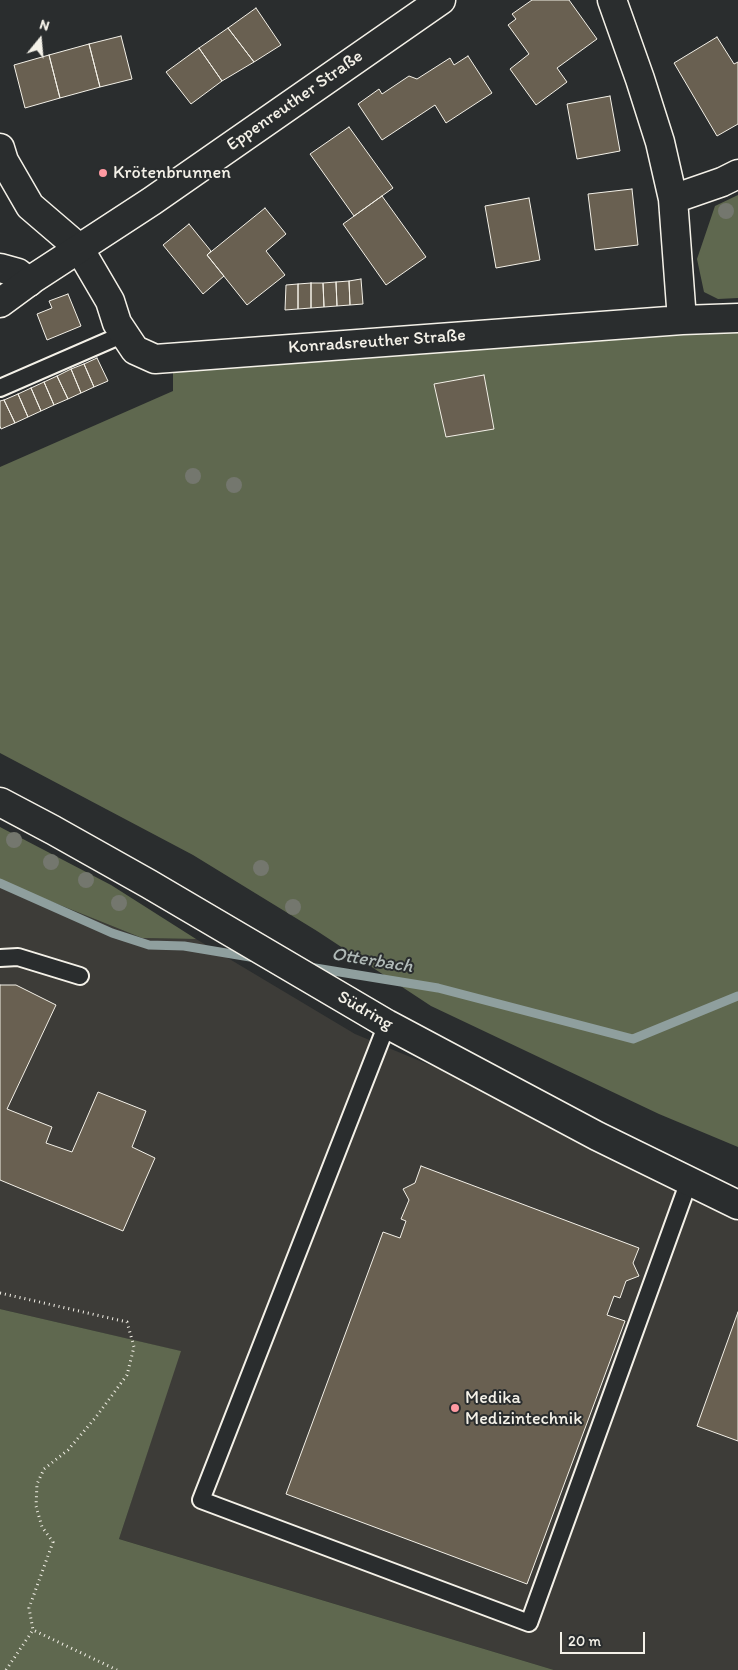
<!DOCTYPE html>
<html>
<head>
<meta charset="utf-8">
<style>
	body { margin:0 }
	#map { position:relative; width:738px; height:1670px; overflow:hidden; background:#2a2d2e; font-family:Itim,sans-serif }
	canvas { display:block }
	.north { position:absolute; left:15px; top:15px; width:50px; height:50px; -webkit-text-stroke:4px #2a2d2e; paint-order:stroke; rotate:17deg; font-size:14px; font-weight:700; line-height:20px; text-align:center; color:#f4f1e8 }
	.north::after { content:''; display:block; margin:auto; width:18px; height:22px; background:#f4f1e8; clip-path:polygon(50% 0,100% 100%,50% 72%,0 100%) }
	.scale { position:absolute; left:560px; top:1632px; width:85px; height:22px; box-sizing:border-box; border:2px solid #f4f1e8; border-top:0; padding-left:6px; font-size:15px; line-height:18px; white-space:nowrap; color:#f4f1e8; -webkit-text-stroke:4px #2a2d2e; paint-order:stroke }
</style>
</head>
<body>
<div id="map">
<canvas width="738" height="1670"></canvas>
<div class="north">N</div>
<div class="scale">20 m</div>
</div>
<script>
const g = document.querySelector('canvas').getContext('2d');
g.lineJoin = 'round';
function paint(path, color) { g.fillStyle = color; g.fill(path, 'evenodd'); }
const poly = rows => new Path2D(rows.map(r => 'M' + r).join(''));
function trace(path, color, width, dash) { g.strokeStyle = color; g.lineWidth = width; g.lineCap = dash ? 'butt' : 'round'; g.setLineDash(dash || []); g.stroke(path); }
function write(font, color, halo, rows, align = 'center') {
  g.font = font + ' Itim,sans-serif'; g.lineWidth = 4; g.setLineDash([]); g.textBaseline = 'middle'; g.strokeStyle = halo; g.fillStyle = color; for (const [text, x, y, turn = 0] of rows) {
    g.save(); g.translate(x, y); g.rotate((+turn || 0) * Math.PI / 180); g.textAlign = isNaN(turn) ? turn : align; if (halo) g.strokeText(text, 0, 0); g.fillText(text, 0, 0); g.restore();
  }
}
paint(poly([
	[0,881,142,938,196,939,355,1034,738,1193,738,1670,554,1670,119,1539,180,1351,0,1309]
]), '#3d3c38');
paint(poly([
	[738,195,738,298,718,299,704,292,697,259,715,206],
	[738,331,738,1147,659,1114,431,1006,317,931,193,855,0,753,0,467,173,391,173,364],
	[0,827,111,885,196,939,142,938,0,881],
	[0,1309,181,1351,119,1539,554,1670,0,1670]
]), '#5f684f');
trace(poly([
	[0,883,112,933,149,945,184,946,256,958],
	[309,967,438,988,633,1039,738,996]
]), '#8f9f9e', 9);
const building = poly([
	[532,0,569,0,597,39,557,68,567,82,536,105,510,69,529,54,508,25,516,19,512,14,532,0],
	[256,8,281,45,254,62,228,28,256,8],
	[228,28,254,62,222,81,199,48,228,28],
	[121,36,132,79,100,87,89,44,121,36],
	[717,37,734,64,738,62,738,124,717,136,674,63,717,37],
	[89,44,100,87,60,98,49,55,89,44],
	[199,48,222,81,191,104,166,72,199,48],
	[49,55,60,98,25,108,14,65,49,55],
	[468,56,492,93,446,123,435,105,382,140,358,104,379,89,382,94,409,76,417,79,450,58,454,65,468,56],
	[610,96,620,151,577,159,567,104,610,96],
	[349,127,393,188,354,216,310,154,349,127],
	[632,189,638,245,595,250,588,194,632,189],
	[382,196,426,257,386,285,343,224,382,196],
	[529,198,540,260,496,268,485,206,529,198],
	[265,208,286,234,266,251,285,275,247,305,207,255,265,208],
	[189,224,211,251,207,255,224,276,203,294,163,245,189,224],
	[361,279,363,304,350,305,349,281,361,279],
	[349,281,350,305,337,306,336,282,349,281],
	[336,282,337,306,324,307,323,283,336,282],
	[311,283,323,283,324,307,311,308,311,283],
	[311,283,311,308,298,309,298,284,311,283],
	[298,284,298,309,285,310,286,285,298,284],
	[68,294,81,326,47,340,37,314,52,308,49,301,68,294],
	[97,358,108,381,94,387,84,364,97,358],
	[84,364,94,387,81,393,71,369,84,364],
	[71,369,81,393,68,399,57,376,71,369],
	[484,375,494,429,446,437,434,384,484,375],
	[57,376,68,399,54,405,44,382,57,376],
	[44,382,54,405,41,411,31,388,44,382],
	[31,388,41,411,28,417,18,394,31,388],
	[18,394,28,417,15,423,4,400,18,394],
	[4,400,15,423,1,429,0,426,0,401,4,400],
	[0,985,16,985,56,1005,7,1109,52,1127,46,1143,72,1152,98,1092,146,1111,132,1147,155,1158,123,1231,0,1180,0,985],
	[421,1166,639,1248,633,1263,639,1276,626,1281,620,1298,614,1296,607,1315,625,1321,527,1584,286,1494,383,1232,400,1238,406,1221,401,1219,409,1200,403,1189,415,1183,421,1166],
	[738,1312,738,1441,697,1426,738,1312]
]);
paint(building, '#696051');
trace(building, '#f4f1e8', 1);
const lane = poly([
	[0,388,124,334],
	[0,958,18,957,80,976],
	[387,1024,201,1500,529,1623,689,1181]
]);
const street = poly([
	[612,0,640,79,660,142,673,199,682,320],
	[0,148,4,161,30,206,79,248,110,301,117,323,135,350,155,359,682,320,738,318],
	[673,199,722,182,738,174],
	[0,268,18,273,29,282]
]);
const secondary = poly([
	[0,303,34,278,152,201,441,0],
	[0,802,53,830,149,884,387,1024,597,1136,738,1205]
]);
trace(lane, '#f4f1e8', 20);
trace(street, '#f4f1e8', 31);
trace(secondary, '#f4f1e8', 31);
trace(poly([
	[0,1293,127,1322,134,1347,127,1375,96,1417,68,1450,44,1469,37,1484,36,1506,42,1527,53,1542,29,1608,33,1630,117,1670],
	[6,1670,33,1630]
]), '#f4f1e8', 3, [1, 4]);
trace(lane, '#2a2d2e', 16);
trace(street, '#2a2d2e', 28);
trace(secondary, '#2a2d2e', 28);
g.fillStyle = '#74776e';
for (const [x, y] of [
	[726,211],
	[193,476],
	[234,485],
	[14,840],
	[51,862],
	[261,868],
	[86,880],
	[119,903],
	[293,907]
]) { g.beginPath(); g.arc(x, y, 8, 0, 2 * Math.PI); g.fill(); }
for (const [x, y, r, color] of [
	[103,173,5,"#ff9aa2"],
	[455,1408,5,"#ff9aa2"]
]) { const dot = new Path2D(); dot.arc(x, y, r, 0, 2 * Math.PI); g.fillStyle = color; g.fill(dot); trace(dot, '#2a2d2e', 2); }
write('18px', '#f4f1e8', '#2a2d2e', [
	["Eppenreuther Straße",295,101,-35],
	["Konradsreuther Straße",377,342,-4],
	["Südring",365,1011,30]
]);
write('18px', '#f4f1e8', '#2a2d2e', [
	["Krötenbrunnen",113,173],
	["Medika",465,1398],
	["Medizintechnik",465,1419]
], 'left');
write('italic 19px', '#b0bab7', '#2a2d2e', [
	["Otterbach",372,961,9]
]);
</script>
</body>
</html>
